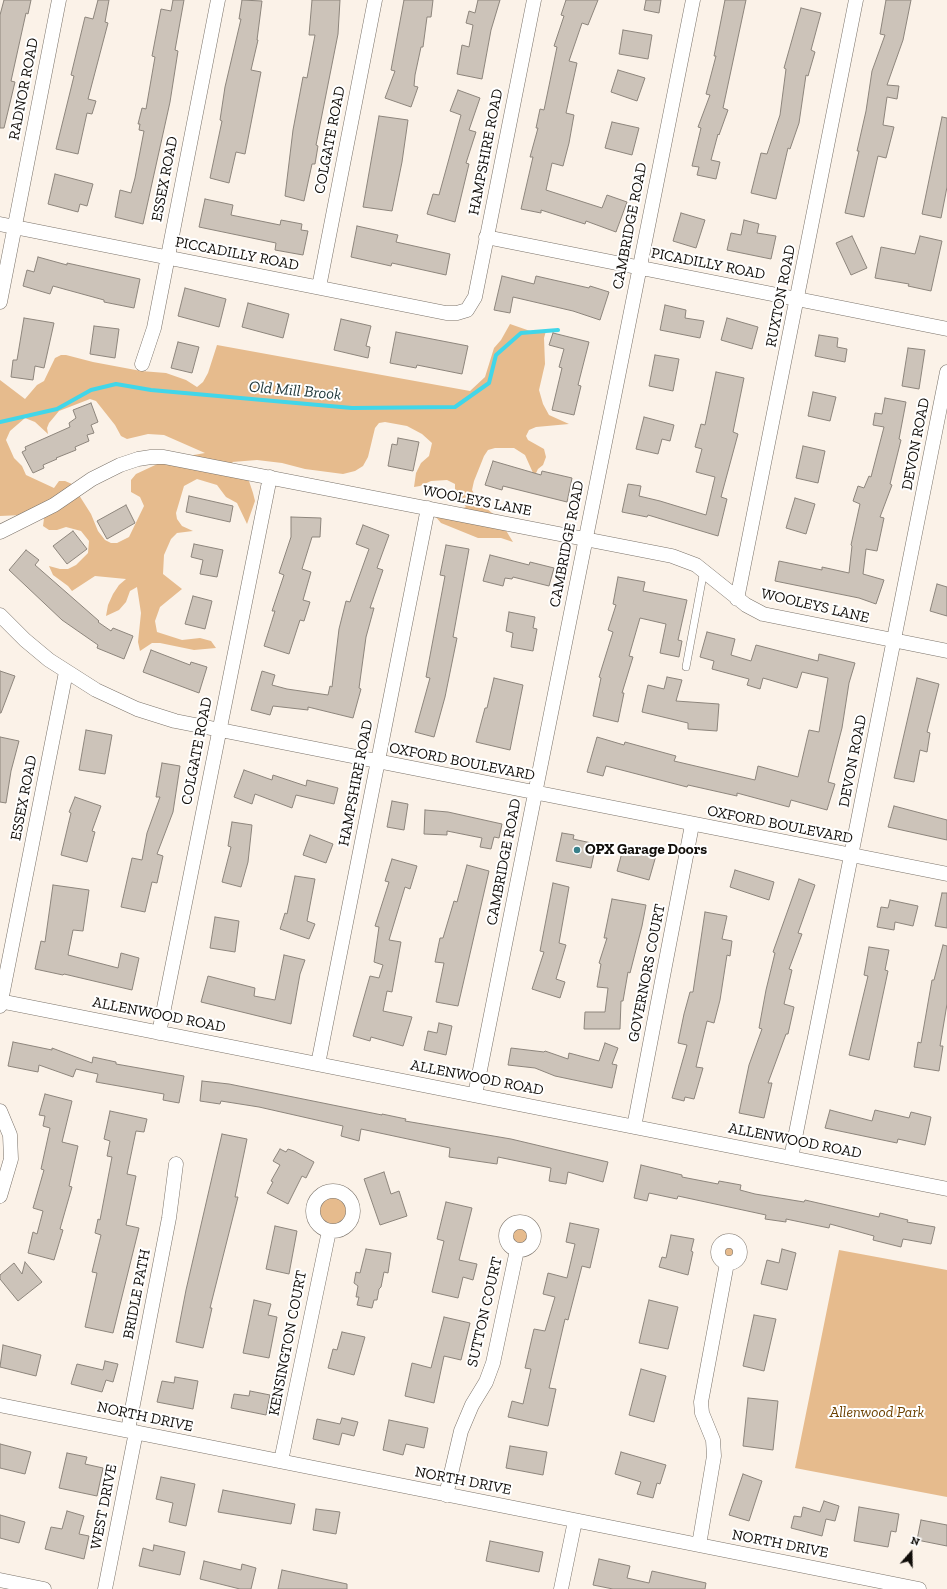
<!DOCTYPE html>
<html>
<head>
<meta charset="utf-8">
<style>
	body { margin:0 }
	#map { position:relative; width:947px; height:1589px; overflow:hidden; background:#fbf2e8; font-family:"Zilla Slab",serif }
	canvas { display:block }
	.north { position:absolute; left:891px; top:1533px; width:40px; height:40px; -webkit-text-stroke:3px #fff; paint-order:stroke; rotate:20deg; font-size:11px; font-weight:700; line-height:16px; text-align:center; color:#100d09 }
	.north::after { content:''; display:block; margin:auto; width:14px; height:18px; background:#100d09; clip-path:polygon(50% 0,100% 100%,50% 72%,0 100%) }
</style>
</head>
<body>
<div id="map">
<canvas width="947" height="1589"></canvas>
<div class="north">N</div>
</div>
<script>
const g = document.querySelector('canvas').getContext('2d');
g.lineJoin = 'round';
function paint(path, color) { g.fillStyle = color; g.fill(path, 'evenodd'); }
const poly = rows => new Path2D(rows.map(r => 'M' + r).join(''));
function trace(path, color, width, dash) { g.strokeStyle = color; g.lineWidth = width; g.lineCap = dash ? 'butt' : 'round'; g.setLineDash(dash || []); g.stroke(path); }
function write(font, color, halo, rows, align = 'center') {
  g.font = font + ' "Zilla Slab",serif'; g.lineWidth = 4; g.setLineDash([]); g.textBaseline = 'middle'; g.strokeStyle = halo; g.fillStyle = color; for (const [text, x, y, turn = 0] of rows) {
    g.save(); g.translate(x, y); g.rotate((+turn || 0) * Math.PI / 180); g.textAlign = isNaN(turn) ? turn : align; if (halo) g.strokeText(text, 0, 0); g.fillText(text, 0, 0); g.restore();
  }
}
paint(poly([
	[510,324,533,332,546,331,544,338,545,364,539,390,543,404,549,415,569,424,536,427,529,430,526,436,528,440,544,449,546,457,543,465,538,469,532,481,533,473,525,455,514,448,495,448,488,450,484,456,474,481,472,490,478,501,499,519,513,542,501,538,478,538,441,523,435,516,466,507,460,499,455,496,455,484,447,480,431,481,420,486,414,487,416,473,421,463,429,456,432,443,422,434,407,426,385,422,379,423,375,428,368,457,363,466,355,471,343,474,305,469,282,463,257,460,232,462,249,481,253,493,255,501,247,524,237,503,226,497,217,485,197,479,184,486,176,513,177,519,182,526,193,531,177,533,171,539,164,555,163,574,182,589,160,607,155,621,157,632,182,640,200,638,211,641,216,648,194,650,160,643,152,643,140,651,138,642,141,613,137,587,130,591,126,602,119,610,106,616,108,605,113,594,119,585,126,579,95,576,72,591,68,586,53,575,49,566,60,569,68,569,76,565,88,553,89,541,81,531,66,527,57,530,49,530,43,526,46,504,22,515,0,516,0,380,25,399,37,385,44,381,55,358,61,355,66,355,93,362,141,371,166,373,186,380,197,387,203,382,208,373,217,345,470,391,485,377,494,348,501,340],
	[90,399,96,401,115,425,121,436,127,439,148,434,164,435,205,453,166,460,136,474,131,480,131,492,140,497,144,506,129,537,117,543,111,543,105,540,98,531,91,514,72,484,65,481,59,481,54,488,26,475,22,466,14,458,6,440,10,431,25,418,35,422,48,434,47,428,49,423,59,411],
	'313 1211a20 20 0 1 1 40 0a20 20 0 1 1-40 0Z',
	'506 1236a14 14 0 1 1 28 0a14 14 0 1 1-28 0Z',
	'718 1252a11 11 0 1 1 22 0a11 11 0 1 1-22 0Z',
	[839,1250,947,1270,947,1497,795,1468]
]), '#e6bb8d');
trace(poly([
	[0,422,57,409,91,390,116,384,151,390,352,408,455,407,489,383,496,355,521,333,558,330]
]), '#41d6e9', 4);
const building = poly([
	[4,0,31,0,28,14,26,13,11,81,15,82,4,128,0,128,0,15,4,0],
	[98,0,109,0,105,22,108,23,88,99,96,101,92,114,87,113,78,154,56,149,74,76,71,75,85,17,93,19,98,0],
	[173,0,184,0,175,50,178,51,170,102,143,224,115,217,120,190,131,193,135,178,144,131,139,130,140,124,138,124,142,108,146,109,155,57,152,56,161,9,171,11,173,0],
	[242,0,262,1,257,40,258,40,251,70,261,72,245,154,236,152,229,183,210,178,222,121,220,120,225,87,241,19,239,19,242,0],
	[312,0,340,0,338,34,316,145,318,146,315,164,312,164,304,201,285,196,293,130,303,77,307,78,315,35,309,35,312,0],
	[404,0,433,0,431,17,427,17,423,47,421,47,415,75,414,86,418,87,411,107,385,98,395,71,391,70,404,0],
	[478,0,500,0,491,30,482,79,457,74,462,45,469,47,473,25,466,23,469,11,475,13,478,0],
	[566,0,598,0,588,25,582,23,569,61,577,63,566,113,574,115,569,143,563,166,552,163,546,190,602,208,607,195,627,202,616,232,586,221,585,224,541,210,541,213,521,209,533,157,530,157,538,128,536,128,540,109,544,110,557,47,554,46,564,16,561,15,566,0],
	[646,0,661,0,659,13,644,10,646,0],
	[725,0,746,0,723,108,728,110,719,135,718,134,711,160,720,162,716,179,697,175,699,167,692,166,701,128,698,127,710,95,706,94,716,56,714,56,725,0],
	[886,0,911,0,903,40,887,85,899,86,897,99,887,97,883,125,894,127,886,158,878,156,864,217,845,213,859,151,857,151,866,111,872,71,885,35,880,34,886,0],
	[801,8,821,13,811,50,815,52,808,76,806,75,799,123,790,149,788,148,776,199,751,193,761,153,767,154,780,115,786,69,784,68,801,8],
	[623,30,652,35,648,59,619,54,623,30],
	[618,70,645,78,637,101,611,92,618,70],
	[458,90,480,98,469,130,476,132,466,163,469,164,455,222,427,214,433,194,439,195,461,115,450,111,458,90],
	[379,116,408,120,402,162,392,211,363,207,379,116],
	[942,117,947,118,947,187,941,218,922,214,942,117],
	[612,122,639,128,632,155,605,148,612,122],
	[55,174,93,184,87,206,80,204,78,212,48,204,55,174],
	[205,199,233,205,231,215,280,225,281,220,302,224,301,230,308,231,303,255,275,250,276,243,199,227,205,199],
	[681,213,705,220,696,248,673,241,681,213],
	[744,220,759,224,757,233,776,236,771,259,727,250,731,233,741,235,744,220],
	[357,226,398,235,396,242,450,254,446,275,392,263,391,266,351,257,357,226],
	[852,236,867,268,851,275,836,243,852,236],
	[920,236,942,241,931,291,908,286,909,284,875,278,881,247,915,254,920,236],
	[38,257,67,265,67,263,140,279,134,308,104,302,104,300,53,286,50,294,23,286,27,270,34,272,38,257],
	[502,276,534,284,536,276,589,288,590,286,609,292,600,320,573,311,513,297,510,313,494,310,502,276],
	[185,288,226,299,219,327,178,316,185,288],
	[248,303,289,314,283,338,242,327,248,303],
	[665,305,686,310,685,318,704,321,700,338,660,330,665,305],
	[24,318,54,323,44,368,35,366,33,380,11,377,13,360,17,360,24,318],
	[727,318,758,327,752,349,721,340,727,318],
	[341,319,371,326,366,346,370,347,368,358,334,350,341,319],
	[94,326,119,329,115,358,90,354,94,326],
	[396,332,468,346,462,374,417,365,416,368,390,363,396,332],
	[553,333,589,342,578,385,581,386,574,415,552,410,562,368,559,367,564,349,549,345,553,333],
	[819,335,838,338,837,347,847,349,845,362,815,356,819,335],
	[178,342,199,347,192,373,171,368,178,342],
	[908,348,925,350,919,389,902,386,908,348],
	[655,355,679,359,673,391,649,386,655,355],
	[716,372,744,378,733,432,738,434,721,497,727,499,718,536,648,515,647,517,622,512,628,484,641,486,639,496,660,501,706,515,715,477,696,472,702,449,695,447,701,424,705,425,716,372],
	[813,392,836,397,830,421,808,416,813,392],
	[885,398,906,402,899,439,901,440,890,484,892,485,880,517,884,518,877,551,866,549,863,574,884,580,876,604,859,598,775,581,779,561,822,570,822,567,849,573,852,546,851,545,860,504,853,501,858,486,864,488,869,476,871,477,884,427,873,425,875,413,882,414,885,398],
	[91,403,98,422,91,425,94,433,87,435,89,441,75,447,76,450,56,458,57,459,43,465,44,468,33,473,22,452,26,450,25,447,70,427,69,423,76,418,73,410,91,403],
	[644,417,674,425,670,441,662,439,658,454,636,449,644,417],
	[398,438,419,442,413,471,388,466,392,444,397,445,398,438],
	[803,446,825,451,818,483,796,478,803,446],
	[493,461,541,475,542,471,572,478,567,502,503,486,502,490,485,485,493,461],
	[189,496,233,506,230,522,186,512,189,496],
	[795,498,815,504,806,534,786,528,795,498],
	[126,505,135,523,107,539,97,521,126,505],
	[291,517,321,518,320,537,312,537,302,569,311,572,303,600,310,602,304,621,300,620,289,654,264,646,275,611,272,611,284,575,279,573,291,537,291,517],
	[363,525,389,535,377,568,383,570,370,608,374,608,366,637,359,688,361,689,353,718,308,707,308,710,273,706,270,715,251,710,262,671,275,675,272,685,287,689,328,695,330,686,332,687,339,629,346,601,350,602,369,549,356,544,363,525],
	[73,531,87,549,67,564,53,546,73,531],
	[194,544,223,550,217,577,200,574,203,560,191,557,194,544],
	[446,545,469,549,453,637,457,638,445,697,434,737,415,732,430,678,426,677,445,576,440,575,446,545],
	[26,550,39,560,35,565,99,621,98,622,111,631,113,628,133,636,124,659,97,648,98,645,62,620,9,570,26,550],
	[490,555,529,565,530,562,554,568,549,586,513,577,512,579,505,578,503,586,483,581,490,555],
	[618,577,645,582,643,591,687,600,678,640,682,641,679,657,660,653,666,624,640,618,629,656,633,657,622,693,624,693,618,722,593,716,601,678,599,677,613,632,608,630,616,605,613,604,618,577],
	[937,584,947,587,947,616,930,611,937,584],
	[193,596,212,601,205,629,185,624,193,596],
	[509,612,535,617,533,628,537,629,533,651,511,647,513,633,506,631,509,612],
	[707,632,735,639,731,655,751,661,756,645,818,661,819,654,855,663,849,683,842,728,828,782,835,784,827,810,791,800,789,807,737,793,737,796,688,785,687,787,606,766,603,776,587,772,597,737,624,745,625,742,676,756,674,761,755,780,758,766,798,777,809,730,819,732,828,678,802,672,797,688,763,678,760,689,747,685,749,679,712,669,714,661,700,657,707,632],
	[151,650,190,665,191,662,207,667,199,693,143,672,151,650],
	[0,671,15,676,1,713,0,713,0,671],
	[667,677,682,680,676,701,719,704,717,731,688,729,688,723,642,712,648,685,664,689,667,677],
	[494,678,523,685,510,750,476,742,485,708,487,708,494,678],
	[917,678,939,684,927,732,930,733,927,752,920,750,914,782,894,778,917,678],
	[86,730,112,735,105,774,79,770,86,730],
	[0,737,19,741,11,771,6,803,0,802,0,737],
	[162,763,180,766,173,812,157,854,163,856,157,883,152,882,145,912,121,907,132,858,142,860,147,833,160,797,156,797,162,763],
	[244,770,272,780,273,775,306,786,307,780,338,788,334,804,296,795,292,808,255,794,252,804,234,797,244,770],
	[75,797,101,806,92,831,95,832,87,862,61,855,71,813,69,812,75,797],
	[392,801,408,804,404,830,387,827,392,801],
	[894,806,947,820,947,840,888,827,894,806],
	[425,810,448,812,502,824,499,838,494,837,491,849,480,847,482,838,447,831,447,835,424,834,425,810],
	[232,822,252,825,248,862,241,887,222,882,231,847,228,846,232,822],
	[562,833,574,835,573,839,596,844,591,868,556,861,562,833],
	[310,835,333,844,326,863,303,855,310,835],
	[623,849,643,855,645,849,657,852,649,880,617,871,623,849],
	[392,859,417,866,410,889,405,887,389,940,401,942,392,992,387,991,383,1011,412,1017,403,1046,371,1037,370,1041,353,1036,370,976,379,978,383,965,374,962,379,927,375,926,389,882,385,881,392,859],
	[467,865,489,871,458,1006,436,1002,444,963,435,962,440,938,443,938,454,901,457,902,467,865],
	[735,870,774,882,769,900,730,887,735,870],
	[295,876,315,879,307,921,315,924,309,939,280,929,285,913,287,914,295,876],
	[799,879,815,885,798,933,802,934,789,969,792,970,784,1004,794,1007,788,1034,786,1034,768,1083,772,1083,764,1118,739,1113,749,1065,762,1029,759,1028,766,990,775,953,773,952,799,879],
	[553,883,569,887,559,943,566,945,556,979,565,982,560,998,532,989,544,952,540,951,553,883],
	[53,885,89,890,83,931,73,930,68,955,118,968,121,953,139,958,132,990,64,974,63,975,35,969,41,941,45,942,53,885],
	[942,893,947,893,947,928,935,926,942,893],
	[612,899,646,905,642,926,630,973,628,972,623,1001,621,1001,620,1029,584,1029,585,1012,605,1012,608,988,597,987,601,964,599,963,607,938,604,938,612,899],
	[890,900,918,906,913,926,895,922,894,930,877,927,881,907,888,908,890,900],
	[705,912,727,916,722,939,732,941,730,956,727,955,720,1000,714,1023,707,1021,696,1067,703,1068,694,1099,685,1097,684,1101,672,1098,687,1045,678,1043,684,1014,690,992,693,992,705,912],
	[215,917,239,921,235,952,210,948,215,917],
	[943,945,947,946,947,1004,940,1046,943,1046,939,1071,914,1067,918,1042,921,1043,932,980,934,980,943,945],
	[869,947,889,950,885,970,888,971,869,1060,849,1055,868,976,864,975,869,947],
	[284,955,305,960,300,974,291,1024,201,1002,208,976,255,988,254,996,275,1000,284,955],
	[439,1023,452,1026,446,1055,424,1050,428,1031,437,1033,439,1023],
	[13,1042,52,1050,52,1048,92,1063,93,1057,116,1062,116,1064,184,1076,179,1103,163,1100,164,1094,96,1082,98,1074,76,1069,73,1077,39,1065,38,1072,8,1066,13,1042],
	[605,1043,618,1048,612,1064,617,1065,612,1088,555,1076,535,1068,508,1065,511,1048,544,1052,545,1051,568,1059,569,1053,599,1061,605,1043],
	[202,1081,229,1084,382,1115,382,1114,406,1119,405,1121,511,1139,608,1162,603,1182,568,1172,566,1184,549,1181,551,1168,498,1157,497,1164,449,1157,450,1148,361,1129,359,1141,341,1136,343,1126,259,1107,221,1101,220,1104,200,1101,202,1081],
	[45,1094,72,1101,62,1142,78,1146,69,1186,72,1187,60,1229,63,1230,54,1260,28,1253,33,1232,37,1234,43,1211,33,1208,44,1170,41,1169,50,1128,43,1126,45,1116,39,1115,45,1094],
	[830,1110,872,1121,875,1110,909,1118,911,1112,931,1117,925,1145,898,1139,897,1143,825,1128,830,1110],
	[110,1111,147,1119,144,1132,136,1131,127,1174,136,1176,126,1225,139,1228,113,1333,85,1327,97,1273,92,1272,101,1235,95,1233,98,1219,100,1220,112,1157,107,1156,110,1141,104,1139,110,1111],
	[222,1134,247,1139,235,1197,238,1197,210,1308,212,1308,203,1348,176,1342,186,1290,222,1134],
	[280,1149,286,1152,288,1149,294,1151,314,1162,306,1178,302,1176,288,1204,267,1193,273,1182,271,1181,280,1165,273,1161,280,1149],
	[641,1165,682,1175,682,1177,718,1184,719,1181,741,1185,740,1190,755,1194,804,1202,805,1200,879,1217,880,1213,908,1220,907,1222,935,1227,931,1244,903,1239,901,1247,873,1240,874,1236,830,1224,829,1228,786,1219,786,1222,765,1219,766,1215,678,1196,677,1199,649,1193,647,1201,634,1198,641,1165],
	[384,1172,391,1194,399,1191,407,1216,380,1225,364,1179,384,1172],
	[446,1202,472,1208,459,1260,477,1264,473,1280,463,1277,458,1298,432,1292,444,1241,437,1239,446,1202],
	[570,1223,599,1229,590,1268,582,1266,568,1320,565,1319,549,1388,556,1389,548,1426,508,1417,512,1401,523,1404,531,1369,525,1368,534,1329,545,1331,555,1297,543,1294,548,1273,567,1278,575,1244,566,1242,570,1223],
	[275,1226,297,1231,289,1274,266,1269,275,1226],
	[671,1235,694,1239,691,1251,693,1252,688,1275,659,1267,662,1257,666,1258,671,1235],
	[366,1249,391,1253,388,1273,384,1272,381,1287,379,1289,377,1300,374,1300,372,1308,357,1305,359,1297,356,1297,358,1286,354,1283,356,1272,360,1273,366,1249],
	[782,1249,796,1253,787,1290,761,1284,767,1260,779,1263,782,1249],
	[25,1262,42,1282,18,1301,0,1279,0,1275,14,1263,22,1274,25,1262],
	[254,1300,271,1304,268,1315,277,1317,269,1358,243,1353,254,1300],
	[649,1300,678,1307,668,1349,639,1343,649,1300],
	[754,1315,776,1319,764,1371,743,1366,754,1315],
	[444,1317,470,1323,461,1360,444,1356,434,1403,405,1396,412,1363,431,1368,444,1317],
	[342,1332,365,1337,354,1375,328,1368,333,1349,337,1350,342,1332],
	[3,1345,41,1355,36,1376,0,1367,3,1345],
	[105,1361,118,1364,113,1382,106,1380,102,1392,71,1384,77,1364,103,1370,105,1361],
	[641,1369,666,1376,654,1422,629,1415,641,1369],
	[175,1377,198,1381,193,1409,157,1402,162,1381,174,1383,175,1377],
	[250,1391,270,1395,266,1415,231,1408,234,1394,249,1396,250,1391],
	[748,1398,778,1401,773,1450,743,1446,748,1398],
	[342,1418,358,1422,354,1436,342,1433,339,1445,313,1439,317,1419,340,1424,342,1418],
	[389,1420,428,1428,424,1448,406,1444,403,1455,383,1450,389,1420],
	[0,1444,31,1452,25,1474,0,1468,0,1444],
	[510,1446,547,1452,543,1475,506,1468,510,1446],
	[621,1452,666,1465,660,1484,657,1483,653,1498,637,1494,641,1482,615,1474,621,1452],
	[67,1453,87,1457,85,1464,103,1468,97,1496,59,1488,67,1453],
	[743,1474,762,1481,749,1521,729,1515,743,1474],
	[161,1477,195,1484,186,1526,169,1522,173,1503,156,1499,161,1477],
	[223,1490,295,1504,291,1524,218,1512,223,1490],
	[824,1501,839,1506,835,1521,826,1519,822,1536,791,1528,794,1516,801,1517,803,1507,820,1512,824,1501],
	[859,1507,899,1514,896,1532,891,1531,888,1547,854,1541,859,1507],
	[316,1509,340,1512,336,1534,313,1530,316,1509],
	[67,1511,84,1516,79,1534,89,1536,84,1559,45,1549,51,1527,62,1529,67,1511],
	[0,1515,25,1522,19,1543,0,1538,0,1515],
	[921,1520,947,1525,947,1546,917,1540,921,1520],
	[490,1541,543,1552,539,1572,486,1561,490,1541],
	[154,1545,185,1552,180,1575,139,1566,143,1548,153,1551,154,1545],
	[599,1559,630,1566,627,1578,649,1583,652,1571,706,1583,705,1589,613,1589,593,1585,599,1559],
	[204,1561,241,1570,242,1564,256,1568,251,1589,240,1589,200,1579,204,1561],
	[282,1570,347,1584,347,1589,278,1589,282,1570]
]);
paint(building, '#ccc3b9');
trace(building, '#8d857c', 1);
const service = poly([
	[686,667,704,570]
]);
const minor = poly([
	[0,224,446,313,457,313,467,310,475,297,534,0],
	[486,237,947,329],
	[319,287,375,0],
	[0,302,59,0],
	[142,364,154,328,218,0],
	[0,532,54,505,92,479,120,465,138,459,151,457,164,457,672,556,696,565,746,605,763,614,947,651],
	[737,599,856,0],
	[0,615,25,640,49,660,96,690,137,709,175,721,947,874],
	[0,1001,947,1189],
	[0,1006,66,672],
	[159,1033,270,477],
	[318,1064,428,508],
	[475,1095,693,0],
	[0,1111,10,1135,11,1159,0,1196],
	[634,1127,692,825],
	[791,1158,947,372],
	'313 1211a20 20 0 1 1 40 0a20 20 0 1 1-40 0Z',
	'506 1236a14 14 0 1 1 28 0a14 14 0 1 1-28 0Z',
	'718 1252a11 11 0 1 1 22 0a11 11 0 1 1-22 0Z',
	[0,1405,919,1589],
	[128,1430,169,1218,176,1164],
	[281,1461,329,1231],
	[446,1495,461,1431,472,1405,486,1382,493,1363,517,1250],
	[699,1545,714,1456,713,1440,702,1413,701,1402,727,1263],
	[0,1580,44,1589],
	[105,1589,136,1432],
	[561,1589,575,1521]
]);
trace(service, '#7b736a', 8);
trace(minor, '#7b736a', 15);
trace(service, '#fff', 7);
trace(minor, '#fff', 14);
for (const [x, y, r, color] of [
	[577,850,4,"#39808a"]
]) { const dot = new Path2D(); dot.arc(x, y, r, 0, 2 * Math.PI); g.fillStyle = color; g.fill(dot); trace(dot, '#fff', 1.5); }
write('15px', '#100d09', '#fff', [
	["RADNOR ROAD",24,89,-79],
	["COLGATE ROAD",330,140,-79],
	["HAMPSHIRE ROAD",486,152,-79],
	["ESSEX ROAD",165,179,-79],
	["CAMBRIDGE ROAD",630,226,-79],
	["PICCADILLY ROAD",237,254,11],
	["PICADILLY ROAD",708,264,11],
	["RUXTON ROAD",781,296,-79],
	["DEVON ROAD",916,444,-79],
	["WOOLEYS LANE",477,501,11],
	["CAMBRIDGE ROAD",567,544,-79],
	["WOOLEYS LANE",815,606,13],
	["COLGATE ROAD",197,751,-79],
	["DEVON ROAD",853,761,-79],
	["OXFORD BOULEVARD",462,762,11],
	["HAMPSHIRE ROAD",356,783,-79],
	["ESSEX ROAD",24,798,-79],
	["OXFORD BOULEVARD",780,825,11],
	["CAMBRIDGE ROAD",504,862,-79],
	["GOVERNORS COURT",647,973,-79],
	["ALLENWOOD ROAD",159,1015,11],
	["ALLENWOOD ROAD",477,1078,11],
	["ALLENWOOD ROAD",795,1141,11],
	["BRIDLE PATH",137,1294,-79],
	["SUTTON COURT",485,1312,-77],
	["KENSINGTON COURT",288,1343,-79],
	["NORTH DRIVE",145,1417,12],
	["NORTH DRIVE",463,1481,11],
	["WEST DRIVE",104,1507,-79],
	["NORTH DRIVE",780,1544,11]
]);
write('bold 15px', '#100d09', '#fff', [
	["OPX Garage Doors",585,850]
], 'left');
write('italic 15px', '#6c4100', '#fff', [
	["Allenwood Park",877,1413]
]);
write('italic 16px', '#1c3437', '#fff', [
	["Old Mill Brook",295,391,5]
]);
</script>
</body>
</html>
